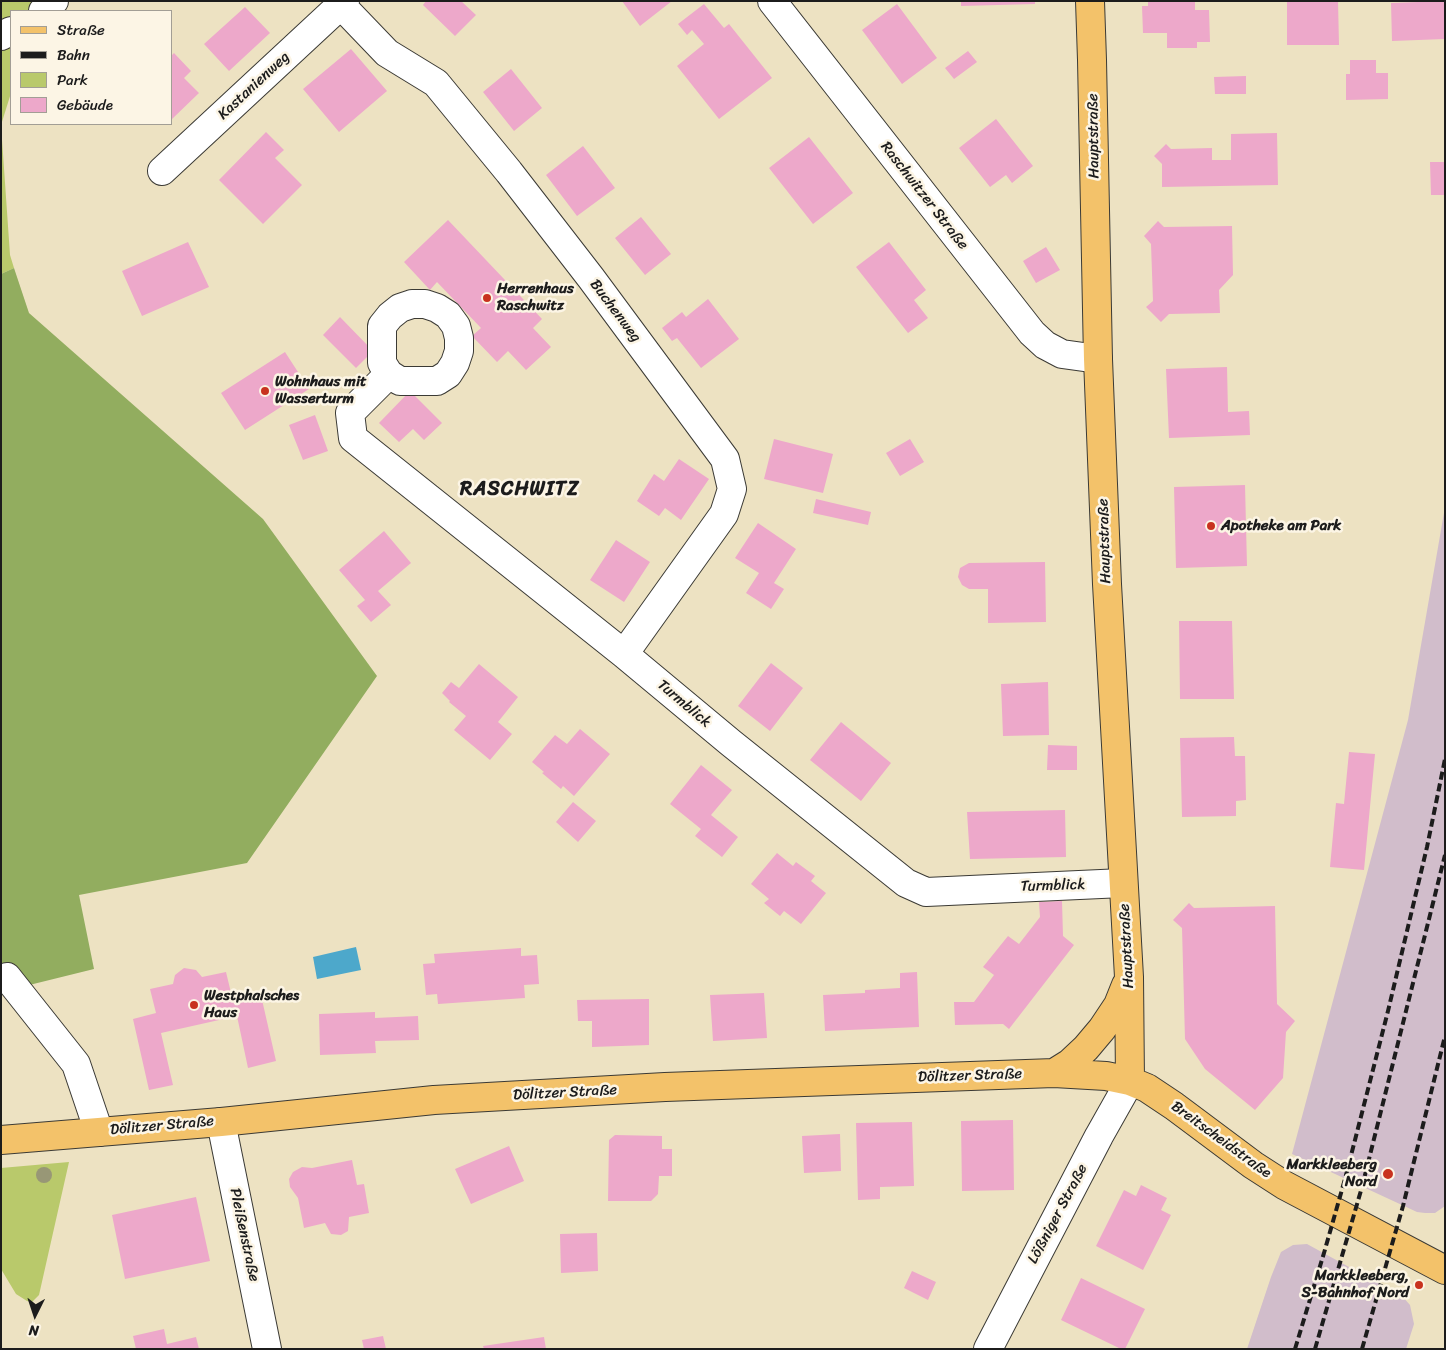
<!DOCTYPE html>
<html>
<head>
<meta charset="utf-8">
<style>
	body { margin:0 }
	#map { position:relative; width:1446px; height:1350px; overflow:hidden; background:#ede2c2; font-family:Sriracha,sans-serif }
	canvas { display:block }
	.frame { position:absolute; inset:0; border:2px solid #1c1c1c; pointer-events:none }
	.legend { position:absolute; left:10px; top:10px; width:162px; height:115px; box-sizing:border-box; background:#fcf5e5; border:1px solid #a29e95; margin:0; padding:6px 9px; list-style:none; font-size:15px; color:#1c1c1c }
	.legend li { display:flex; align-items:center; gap:10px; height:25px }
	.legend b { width:25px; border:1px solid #a29e95 }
	.north { position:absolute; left:10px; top:1290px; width:50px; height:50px; -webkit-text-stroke:4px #fcf5e5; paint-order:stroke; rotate:184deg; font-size:14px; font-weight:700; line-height:20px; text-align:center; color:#1c1c1c }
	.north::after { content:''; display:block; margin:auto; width:18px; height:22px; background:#1c1c1c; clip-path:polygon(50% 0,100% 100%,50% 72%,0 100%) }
</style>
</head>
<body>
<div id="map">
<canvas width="1446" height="1350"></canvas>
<div class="frame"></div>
<ul class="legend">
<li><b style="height:6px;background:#f3c26a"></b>Straße</li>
<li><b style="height:6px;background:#1c1c1c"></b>Bahn</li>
<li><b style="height:14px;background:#b9c96b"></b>Park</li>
<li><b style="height:14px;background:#eda8ca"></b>Gebäude</li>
</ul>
<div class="north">N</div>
</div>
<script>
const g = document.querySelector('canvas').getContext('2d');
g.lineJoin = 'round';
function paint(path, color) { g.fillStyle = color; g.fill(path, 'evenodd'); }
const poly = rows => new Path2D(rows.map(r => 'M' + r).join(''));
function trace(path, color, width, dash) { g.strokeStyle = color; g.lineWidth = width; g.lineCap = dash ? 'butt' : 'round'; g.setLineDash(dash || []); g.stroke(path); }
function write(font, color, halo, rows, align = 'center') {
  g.font = font + ' Sriracha,sans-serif'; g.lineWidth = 5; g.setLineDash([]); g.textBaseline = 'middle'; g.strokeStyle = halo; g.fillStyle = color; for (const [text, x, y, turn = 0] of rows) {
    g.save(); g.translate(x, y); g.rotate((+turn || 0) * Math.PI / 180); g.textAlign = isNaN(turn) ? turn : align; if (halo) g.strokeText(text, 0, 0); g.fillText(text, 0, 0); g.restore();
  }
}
paint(poly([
	[1445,507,1445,1206,1435,1213,1425,1213,1417,1212,1292,1154,1408,720],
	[1307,1244,1402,1296,1410,1305,1414,1324,1406,1349,1247,1349,1271,1277,1281,1252,1293,1245]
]), '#d1bdcb');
paint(poly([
	[1,1,54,1,43,11,11,11,11,93,1,125,10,255,14,268,1,274],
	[69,1162,39,1295,32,1302,27,1301,16,1294,1,1269,1,1168]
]), '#b9c96b');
paint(poly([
	[14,268,29,313,263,519,377,676,247,863,79,895,94,969,1,992,1,274]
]), '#92ad5f');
paint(poly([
	[356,947,361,970,317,979,313,957]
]), '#4da8cb');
paint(poly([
	[426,1,461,1,476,15,455,36,423,5],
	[622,1,672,1,640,26],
	[961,1,1035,1,1035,4,961,6],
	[1148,1,1195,1,1195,10,1209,10,1210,42,1197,42,1197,48,1167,48,1167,33,1143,33,1142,6,1148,6],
	[1287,1,1338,1,1339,45,1287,45],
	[1445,1,1445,39,1392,41,1391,3],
	[704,4,724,28,729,24,772,78,719,119,677,66,704,44,692,30,687,35,678,24],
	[897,4,937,58,902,84,862,30],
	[245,7,270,33,229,71,204,44],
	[351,49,387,91,339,132,303,89],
	[968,51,977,62,954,79,945,68],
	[174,53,191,71,184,78,199,93,171,120,171,56],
	[1350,60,1376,60,1376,73,1388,73,1388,99,1346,100,1346,74,1350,74],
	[511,69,542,108,514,131,483,92],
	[1246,76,1246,94,1215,94,1214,77],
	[996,119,1033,166,1012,183,1006,175,990,187,959,148],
	[266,132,284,150,275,158,302,185,263,224,219,180],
	[1277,133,1278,185,1162,187,1162,164,1154,156,1166,144,1171,149,1212,148,1212,160,1231,160,1231,134],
	[809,137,853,193,813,224,769,168],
	[583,146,615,188,577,216,546,175],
	[1430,162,1445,162,1445,195,1431,195],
	[641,217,671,254,645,275,615,238],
	[448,220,542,319,533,328,551,347,526,370,508,351,497,362,472,336,481,328,437,282,430,290,404,262],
	[1158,221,1164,227,1232,226,1233,275,1219,290,1220,313,1169,314,1161,322,1146,307,1153,301,1151,244,1144,236],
	[188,242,209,287,142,316,122,271],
	[889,242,926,290,914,300,928,318,908,333,856,267],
	[1046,247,1060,270,1036,283,1023,261],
	[708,299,739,339,701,368,677,338,672,341,662,328,682,312,686,317],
	[340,317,373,351,356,368,323,335],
	[285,352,309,389,245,430,221,393],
	[1227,367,1228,412,1249,411,1250,435,1169,438,1166,369],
	[410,391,442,423,424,440,413,429,399,442,379,423],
	[315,415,328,451,303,460,289,425],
	[774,439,833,454,823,493,764,479],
	[910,439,924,462,900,476,886,453],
	[679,459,709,479,681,520,665,508,659,516,637,501,654,474,664,481],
	[1245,485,1247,566,1176,568,1174,487],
	[816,499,871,512,868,525,813,513],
	[758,523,796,549,774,583,784,589,771,609,746,593,759,573,735,558],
	[384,531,411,563,378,591,391,605,371,622,357,606,365,600,339,570],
	[616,540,650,562,624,602,590,580],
	[1045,562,1046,622,988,623,988,589,969,589,962,585,958,577,960,568,969,563],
	[1179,621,1232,621,1234,699,1180,699],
	[771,663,803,688,770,731,738,706],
	[479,664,518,697,498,722,512,734,490,760,454,730,466,716,449,702,450,701,442,693,451,682,459,688],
	[1048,682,1049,735,1003,736,1001,684],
	[841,722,891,763,861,801,810,760],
	[580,729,610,754,574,796,563,786,561,789,542,773,544,772,532,762,555,735,567,744],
	[1234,737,1235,756,1245,756,1246,800,1236,801,1236,816,1182,817,1180,738],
	[1048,745,1077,746,1077,770,1047,770],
	[1349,752,1375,754,1364,870,1330,867,1336,803,1344,804],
	[701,765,732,790,711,815,738,837,722,857,695,836,701,829,670,804],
	[573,802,596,821,578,842,556,822],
	[1065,810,1066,857,970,859,967,812],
	[777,853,793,866,796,862,815,876,811,881,826,893,801,924,784,911,780,916,764,903,769,899,751,884],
	[1062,901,1063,936,1074,945,1009,1029,1003,1024,955,1025,954,1002,974,1002,994,975,983,967,1008,936,1019,944,1040,917,1039,902],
	[1189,903,1194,908,1275,906,1277,1004,1295,1021,1286,1032,1283,1078,1255,1110,1205,1069,1185,1039,1182,928,1173,920],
	[521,948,521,956,537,955,539,984,524,985,525,998,438,1004,437,994,426,995,423,964,435,963,434,954],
	[184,968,196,970,202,977,226,972,232,997,260,991,276,1061,248,1068,237,1016,161,1033,173,1085,149,1090,133,1019,156,1013,150,989,173,984,175,975],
	[917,972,919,1027,825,1031,823,995,865,993,865,990,900,988,900,973],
	[764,993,767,1038,713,1041,710,995],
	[649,999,649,1045,592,1047,592,1021,578,1021,577,1000],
	[375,1012,375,1018,418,1016,419,1040,375,1041,376,1053,320,1055,319,1014],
	[1013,1120,1014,1190,962,1191,961,1121],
	[912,1122,914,1186,880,1187,880,1199,858,1200,856,1123],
	[840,1134,841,1171,804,1173,802,1136],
	[615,1135,662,1136,662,1149,672,1149,672,1176,659,1176,658,1194,651,1201,608,1201,609,1140],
	[509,1146,524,1181,471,1204,455,1169],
	[352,1160,357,1185,364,1184,369,1213,349,1217,348,1231,341,1235,331,1234,325,1223,304,1228,298,1198,290,1187,289,1179,293,1172,302,1167,312,1168],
	[1141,1185,1167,1198,1161,1210,1171,1215,1143,1270,1096,1246,1124,1190,1136,1196],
	[196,1197,210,1261,125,1279,112,1215],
	[597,1233,598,1271,561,1273,560,1234],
	[912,1271,936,1282,928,1300,904,1288],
	[1081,1278,1145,1309,1125,1349,1121,1349,1061,1320],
	[164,1329,167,1344,196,1337,199,1349,136,1349,133,1336],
	[383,1336,386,1349,364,1349,362,1340],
	[544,1337,546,1349,484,1349,483,1346]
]), '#eda8ca');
const minor = poly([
	[772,1,1032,333,1045,345,1062,354,1098,359],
	[341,5,387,53,436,83,509,172,591,278,725,459,732,489,724,514,624,654],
	[43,11,54,1],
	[1,36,11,31],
	[162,171,345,1],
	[412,304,425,304,437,308,448,315,456,326,459,338,459,351,455,363,448,374,437,381,400,381,389,374,382,363,382,326,390,316,400,308,412,304],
	[389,374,350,413,353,438,624,654,731,743,906,883,926,892,1123,883],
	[7,977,76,1064,99,1132],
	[221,1122,267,1349],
	[988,1349,1099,1136,1130,1081]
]);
const major = poly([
	[1090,1,1092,60,1098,359,1107,584,1129,977,1130,1081],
	[1054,1073,1070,1063,1086,1048,1102,1029,1118,1005,1126,985],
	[1,1140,221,1122,434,1100,665,1087,1054,1073,1106,1076,1130,1081,1147,1088,1174,1106,1253,1165,1284,1185,1445,1270]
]);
trace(minor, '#3b3a35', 30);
trace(major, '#3b3a35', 30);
trace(minor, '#fff', 28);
trace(major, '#f3c26a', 28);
trace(poly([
	[1295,1349,1324,1253,1345,1179,1388,1011,1427,847,1445,759],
	[1315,1349,1362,1187,1445,855],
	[1362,1349,1403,1206,1445,1036]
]), '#1c1c1c', 4, [8, 4]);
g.fillStyle = '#989776';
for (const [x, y] of [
	[44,1175]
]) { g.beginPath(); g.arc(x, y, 8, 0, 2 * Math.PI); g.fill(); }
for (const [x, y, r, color] of [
	[487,298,5,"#c8321e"],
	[265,391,5,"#c8321e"],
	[1211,526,5,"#c8321e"],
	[194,1005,5,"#c8321e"],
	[1388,1174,6,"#c8321e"],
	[1419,1285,5,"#c8321e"]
]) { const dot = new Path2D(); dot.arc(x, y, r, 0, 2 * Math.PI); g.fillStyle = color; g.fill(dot); trace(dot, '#fcf5e5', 2); }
write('15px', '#1c1c1c', '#fcf5e5', [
	["Kastanienweg",254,86,-43],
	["Hauptstraße",1094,136,-91],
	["Raschwitzer Straße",924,196,52],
	["Buchenweg",615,311,53],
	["Hauptstraße",1105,541,-92],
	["Turmblick",684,704,40],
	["Turmblick",1053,886,-2],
	["Hauptstraße",1127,946,-93],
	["Dölitzer Straße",970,1076,-2],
	["Dölitzer Straße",565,1093,-3],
	["Dölitzer Straße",162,1126,-5],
	["Breitscheidstraße",1221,1140,36],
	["Lößniger Straße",1058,1214,-62],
	["Pleißenstraße",244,1235,78]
]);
write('bold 15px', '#1c1c1c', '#fcf5e5', [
	["Herrenhaus",497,289],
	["Raschwitz",497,306],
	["Wohnhaus mit",275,382],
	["Wasserturm",275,399],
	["Apotheke am Park",1221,526],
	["Westphalsches",204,996],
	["Haus",204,1013],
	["Markkleeberg",1377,1165,"right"],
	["Nord",1377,1182,"right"],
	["Markkleeberg,",1409,1276,"right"],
	["S-Bahnhof Nord",1409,1293,"right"]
], 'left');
g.letterSpacing = '1px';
write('bold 20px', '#1c1c1c', '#fcf5e5', [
	["RASCHWITZ",520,490]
]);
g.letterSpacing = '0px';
</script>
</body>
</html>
